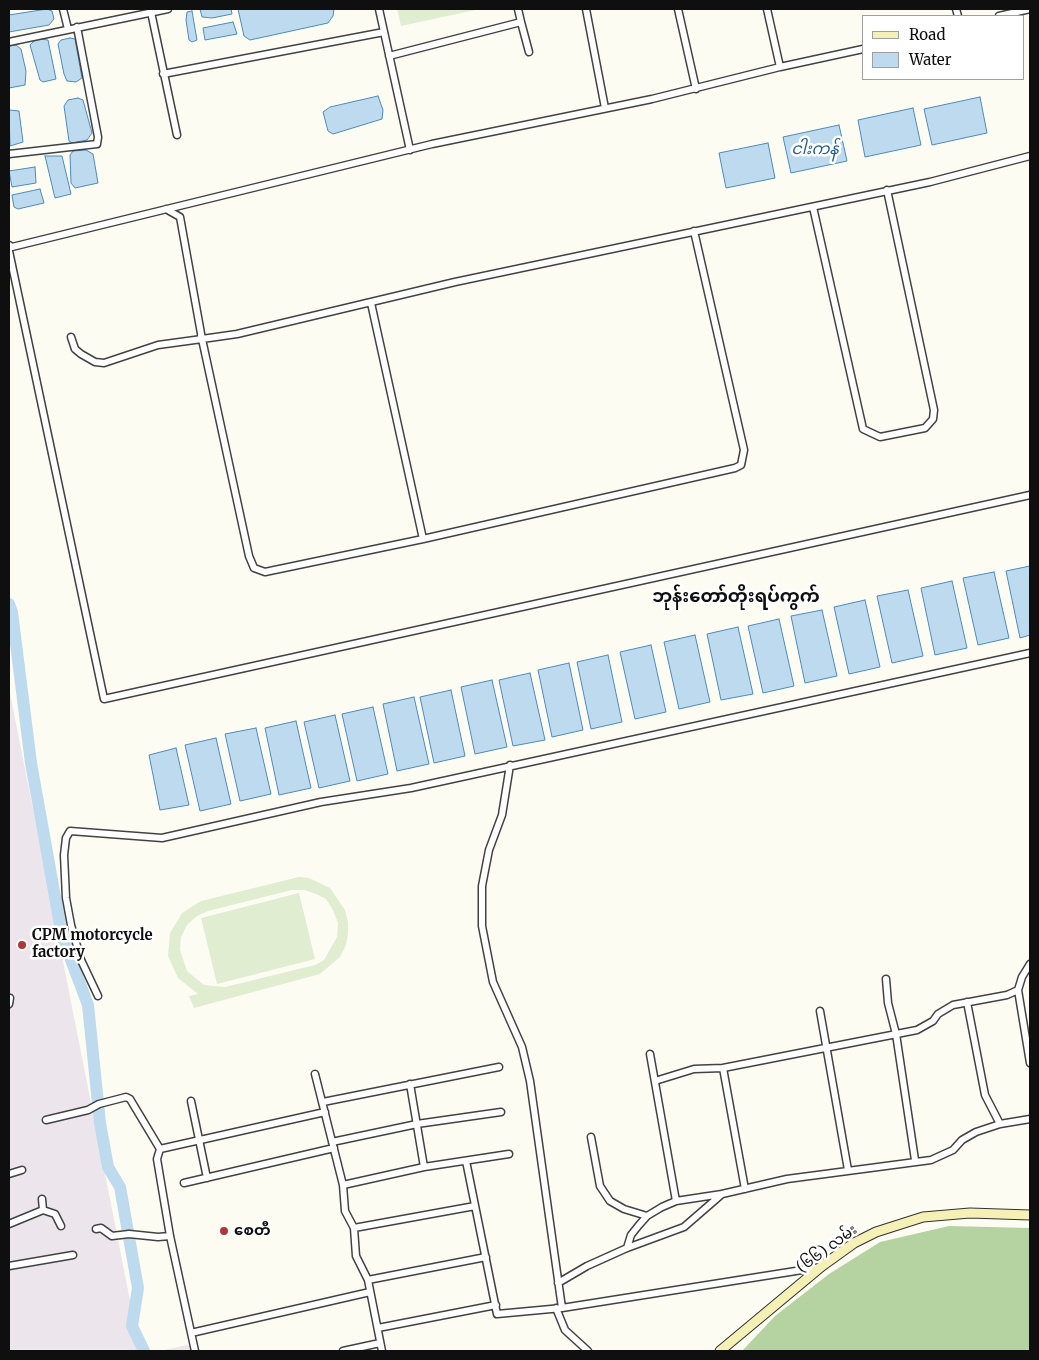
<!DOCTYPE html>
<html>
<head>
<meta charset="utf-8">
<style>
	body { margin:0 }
	#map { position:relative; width:1039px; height:1360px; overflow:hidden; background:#fdfcf2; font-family:Merriweather,serif }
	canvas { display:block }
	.frame { position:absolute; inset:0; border:10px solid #0f0f0f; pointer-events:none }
	.legend { position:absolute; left:862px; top:15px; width:162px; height:65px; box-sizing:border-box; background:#fff; border:1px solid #9f9f9f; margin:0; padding:6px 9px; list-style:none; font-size:15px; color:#0f0f0f }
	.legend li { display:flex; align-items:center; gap:10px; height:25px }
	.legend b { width:25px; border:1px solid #9f9f9f }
</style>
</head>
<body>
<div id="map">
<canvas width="1039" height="1360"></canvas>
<div class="frame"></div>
<ul class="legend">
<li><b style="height:6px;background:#f5f1b6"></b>Road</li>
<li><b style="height:14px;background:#bddaef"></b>Water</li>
</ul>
</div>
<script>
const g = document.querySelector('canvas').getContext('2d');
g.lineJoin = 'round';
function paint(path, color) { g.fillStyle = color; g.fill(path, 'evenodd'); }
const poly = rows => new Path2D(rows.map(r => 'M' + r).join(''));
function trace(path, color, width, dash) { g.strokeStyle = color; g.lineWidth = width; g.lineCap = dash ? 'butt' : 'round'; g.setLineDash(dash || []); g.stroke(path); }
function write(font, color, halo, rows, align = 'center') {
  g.font = font + ' Merriweather,"Noto Sans Myanmar",serif'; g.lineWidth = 5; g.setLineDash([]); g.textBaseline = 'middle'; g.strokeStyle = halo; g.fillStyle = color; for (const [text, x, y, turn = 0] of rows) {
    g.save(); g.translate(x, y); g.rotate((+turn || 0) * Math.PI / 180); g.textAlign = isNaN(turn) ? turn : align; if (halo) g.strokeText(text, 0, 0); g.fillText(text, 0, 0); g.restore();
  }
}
paint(poly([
	[9,688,140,1351,9,1351],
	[192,1344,194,1351,160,1351]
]), '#ece5ec');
paint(poly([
	[949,1226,1030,1228,1030,1351,742,1351,775,1316,829,1274,880,1242]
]), '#b5d3a1');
paint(poly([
	[397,9,480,9,401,26],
	[299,877,309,878,330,888,345,910,348,922,348,933,346,945,340,957,320,974,194,1008,189,996,198,994,178,978,168,956,170,933,182,913,201,901],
	[292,890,304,890,316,894,326,899,333,910,338,923,337,937,324,960,315,965,225,987,204,985,187,971,180,950,181,937,187,925,197,916,208,911],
	[299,893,315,959,217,984,201,918]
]), '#e1edd0');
const water = poly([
	[47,9,52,11,54,19,49,25,9,32,9,15,47,9],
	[200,9,231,9,232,14,212,18,202,17,200,9],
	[238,9,334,9,333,16,328,23,250,40,244,36,238,9],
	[192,11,197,40,192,42,189,40,186,20,187,12,192,11],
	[233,22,237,34,205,40,203,28,233,22],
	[70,38,75,39,82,78,76,82,67,81,64,74,58,44,61,40,70,38],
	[40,39,48,40,56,79,43,82,40,80,30,45,34,41,40,39],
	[16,45,21,49,26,71,25,85,9,88,9,46,16,45],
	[378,96,383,110,382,119,333,134,328,131,323,112,330,107,378,96],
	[980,97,987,133,932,145,924,109,980,97],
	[78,98,83,100,92,133,87,140,72,143,69,141,64,106,68,100,78,98],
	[913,108,921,145,865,157,858,120,913,108],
	[9,110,19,111,23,142,10,146,9,110],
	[839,125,847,161,791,173,783,137,839,125],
	[768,143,775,178,726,188,719,153,768,143],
	[86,150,93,154,98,183,75,188,71,183,70,155,73,151,86,150],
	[45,156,62,156,71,194,55,198,45,156],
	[35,167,36,183,12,187,9,171,35,167],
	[40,189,44,203,18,209,14,207,12,195,40,189],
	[1030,566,1030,635,1020,638,1006,571,1030,566],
	[994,572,1009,638,978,645,963,578,994,572],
	[952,581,967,648,935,655,921,588,952,581],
	[908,590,923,656,892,663,877,596,908,590],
	[865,600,880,667,849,674,834,607,865,600],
	[822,610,837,676,805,683,791,616,822,610],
	[779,619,794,686,763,693,748,626,779,619],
	[738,627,753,694,721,700,707,634,738,627],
	[695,635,710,702,679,709,664,642,695,635],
	[651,645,666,712,635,719,620,652,651,645],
	[608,655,622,722,591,729,577,662,608,655],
	[569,663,583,730,552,737,538,670,569,663],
	[530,673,545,740,513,746,499,680,530,673],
	[492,680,507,747,475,754,461,687,492,680],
	[451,690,465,756,434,763,420,697,451,690],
	[414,697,429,764,397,771,383,704,414,697],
	[373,707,388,774,357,781,342,714,373,707],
	[335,715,350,781,319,788,304,722,335,715],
	[296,721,311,788,279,795,265,728,296,721],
	[256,728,271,794,240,801,225,734,256,728],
	[216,738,231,804,200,811,185,745,216,738],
	[176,748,189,805,160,810,149,755,176,748]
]);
paint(water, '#bddaef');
trace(water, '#4d8bbd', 1);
trace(poly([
	[9,604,12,612,31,763,62,936,88,1005,100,1123,108,1167,120,1187,138,1288,132,1326,144,1351]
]), '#bddaef', 12);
const street = poly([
	[63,9,68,29],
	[379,9,410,150],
	[518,9,521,22],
	[586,9,605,108],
	[678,9,696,89],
	[767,9,780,67],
	[956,9,958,16],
	[151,12,177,135],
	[999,16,1030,9],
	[9,42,168,9],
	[389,56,521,22,529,52],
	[163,74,384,32],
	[9,154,97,144,98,137,77,27],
	[813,207,863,429,880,437,925,428,933,419,934,410,887,190],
	[166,209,180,217,202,339,237,334,455,282,930,182,1030,156],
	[9,245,12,247,432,144,652,99,780,67,863,49],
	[9,251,104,699,1030,495],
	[71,337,75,349,81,354,95,362,104,363,158,345,202,339,201,336],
	[202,339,249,556,254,568,265,572,423,539,371,303],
	[423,539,735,468,741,465,744,450,694,231],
	[510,765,502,815,489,850,482,886,482,926,493,982,522,1047,530,1081,562,1308],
	[886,979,888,1003,896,1034,915,1160],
	[1018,990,1030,1063],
	[98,996,81,960,71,925,66,898,64,855,66,838,70,831,162,838,321,802,411,788,1030,653],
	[967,1002,985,1095,1000,1124],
	[9,1004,10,998],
	[820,1011,848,1170],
	[650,1054,676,1201],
	[315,1074,343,1185,345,1211,354,1228,356,1256,368,1280,382,1351],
	[655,1081,694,1069,723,1068],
	[410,1084,424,1167],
	[191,1101,207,1178],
	[323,1102,499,1067],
	[46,1120,88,1110,99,1104,126,1097,130,1099,160,1149],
	[591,1137,600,1186,610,1201,624,1209,647,1216],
	[332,1142,417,1124,501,1112],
	[466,1161,497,1314,562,1308,821,1267],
	[9,1174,22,1170],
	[184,1183,334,1148],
	[343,1185,424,1167,509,1154],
	[745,1189,723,1068,917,1030,933,1021,938,1014,953,1005,1007,995,1018,990,1022,977,1030,964],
	[43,1210,55,1214,61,1226],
	[9,1224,43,1210,42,1199],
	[354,1228,475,1206],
	[96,1229,101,1228,112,1236,129,1234,158,1237,170,1236],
	[627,1248,631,1235,639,1225,647,1216,662,1207,676,1201,722,1194],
	[9,1266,73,1255],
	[368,1280,486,1257],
	[558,1283,587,1266,627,1248,684,1227,722,1194,787,1179,931,1160,953,1150,962,1140,976,1132,1000,1124,1030,1119],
	[556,1308,565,1330,588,1351],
	[378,1328,496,1305],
	[191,1333,370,1292],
	[195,1351,170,1236,157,1159,160,1149,325,1112],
	[343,1351,380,1343]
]);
const secondary = poly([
	[720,1351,822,1266,854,1243,876,1232,923,1217,970,1213,1030,1215]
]);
trace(street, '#424242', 9);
trace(secondary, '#313131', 11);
trace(street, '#fff', 6);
trace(secondary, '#f5f1b6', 9);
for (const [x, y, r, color] of [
	[22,945,5,"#ae3838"],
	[224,1231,5,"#ae3838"]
]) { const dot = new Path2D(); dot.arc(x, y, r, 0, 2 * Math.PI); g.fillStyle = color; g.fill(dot); trace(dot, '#fff', 2); }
write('bold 15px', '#0f0f0f', '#fff', [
	["CPM motorcycle",32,936],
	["factory",32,953],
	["စေတီ",234,1231]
], 'left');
write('15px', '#0f0f0f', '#fff', [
	["(၆၆) လမ်း",827,1249,-36]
]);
write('italic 16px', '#275e92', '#fff', [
	["ငါးကန်",815,149]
]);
write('bold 18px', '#0f0f0f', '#fff', [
	["ဘုန်းတော်တိုးရပ်ကွက်",736,597]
]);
</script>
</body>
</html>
